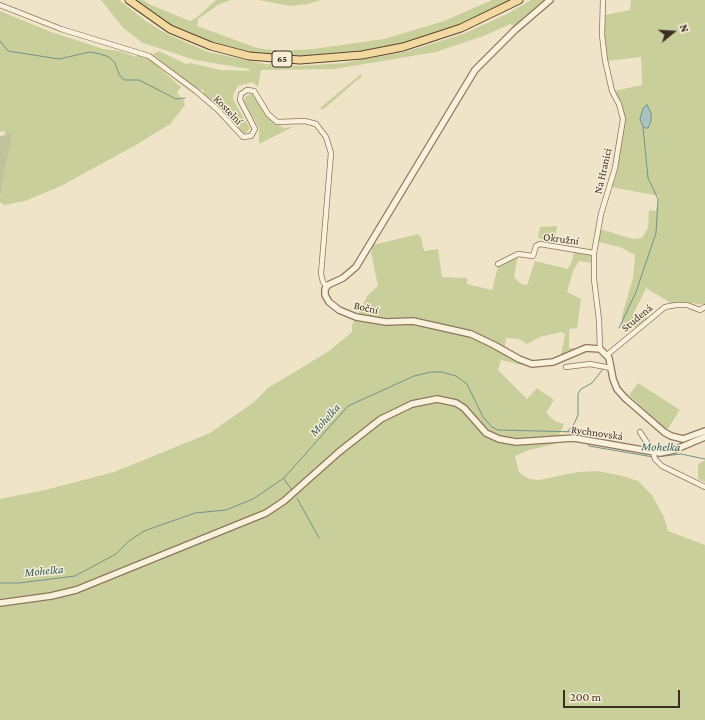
<!DOCTYPE html>
<html>
<head>
<meta charset="utf-8">
<style>
	body { margin:0 }
	#map { position:relative; width:705px; height:720px; overflow:hidden; background:#f0e4c8; font-family:"Crimson Pro",serif }
	canvas { display:block }
	.north { position:absolute; left:653px; top:12px; width:40px; height:40px; -webkit-text-stroke:3px #f7eed8; paint-order:stroke; rotate:72deg; font-size:11px; font-weight:700; line-height:16px; text-align:center; color:#3d2e20 }
	.north::after { content:''; display:block; margin:auto; width:14px; height:18px; background:#3d2e20; clip-path:polygon(50% 0,100% 100%,50% 72%,0 100%) }
	.scale { position:absolute; left:563px; top:690px; width:117px; height:18px; box-sizing:border-box; border:2px solid #3d2e20; border-top:0; padding-left:5px; font-size:12px; line-height:14px; white-space:nowrap; color:#3d2e20; -webkit-text-stroke:3px #f7eed8; paint-order:stroke }
</style>
</head>
<body>
<div id="map">
<canvas width="705" height="720"></canvas>
<div class="north">N</div>
<div class="scale">200 m</div>
</div>
<script>
const g = document.querySelector('canvas').getContext('2d');
g.lineJoin = 'round';
function paint(path, color) { g.fillStyle = color; g.fill(path, 'evenodd'); }
const poly = rows => new Path2D(rows.map(r => 'M' + r).join(''));
function trace(path, color, width, dash) { g.strokeStyle = color; g.lineWidth = width; g.lineCap = dash ? 'butt' : 'round'; g.setLineDash(dash || []); g.stroke(path); }
function write(font, color, halo, rows, align = 'center') {
  g.font = font + ' "Crimson Pro",serif'; g.lineWidth = 3; g.setLineDash([]); g.textBaseline = 'middle'; g.strokeStyle = halo; g.fillStyle = color; for (const [text, x, y, turn = 0] of rows) {
    g.save(); g.translate(x, y); g.rotate((+turn || 0) * Math.PI / 180); g.textAlign = isNaN(turn) ? turn : align; if (halo) g.strokeText(text, 0, 0); g.fillText(text, 0, 0); g.restore();
  }
}
paint(poly([
	[101,0,119,0,147,22,167,34,208,52,265,64,299,66,344,63,405,52,463,34,507,14,531,0,547,0,517,27,510,24,486,35,436,52,335,69,261,70,258,87,252,82,238,86,234,93,233,98,235,103,250,128,246,133,241,133,202,94,204,91,202,89,199,92,153,54,159,51,186,64,190,63,221,70,250,71,249,69,195,60,143,43,123,28],
	[135,0,143,0,151,5,190,21,196,18,216,0,231,0,218,5,198,19,197,26,257,48,280,51,313,49,384,39,444,21,492,0,511,0,460,25,402,43,361,51,300,56,250,52,212,43,172,25],
	[258,0,321,0,308,4,290,6],
	[631,0,705,0,705,305,684,302,671,303,646,288,634,313,643,313,648,319,637,328,628,324,622,326,622,315,633,278,635,255,620,247,598,242,600,229,633,239,642,238,648,228,649,210,656,211,659,196,611,187,623,128,614,91,642,85,641,57,607,61,605,46,605,15,630,10],
	[0,11,51,32,76,40,103,49,119,51,136,57,138,54,148,58,181,87,177,93,184,101,185,105,170,124,136,145,61,186,25,201,4,205,0,202,0,198,12,135,5,135,5,131,0,132],
	[361,74,362,76,325,108,322,110,320,108],
	[252,94,272,122,284,128,293,127,259,144,259,128,244,101,246,96],
	[557,226,554,244,545,242,538,237,540,227],
	[418,234,421,237,424,251,438,249,442,277,467,278,467,284,492,290,498,267,518,255,514,277,521,284,527,285,535,261,568,269,573,258,574,251,592,255,593,263,579,261,573,271,567,292,581,299,577,328,569,329,569,348,574,348,572,352,561,355,565,334,561,332,540,337,527,344,519,339,506,338,505,348,484,338,465,335,489,345,525,366,501,360,498,370,527,399,537,388,554,400,546,413,555,421,564,424,555,444,529,450,515,456,519,472,523,475,529,479,539,480,578,472,597,471,623,476,638,481,652,495,664,517,668,531,705,545,705,720,0,720,0,499,45,490,114,472,210,433,254,402,268,388,329,351,352,332,352,325,368,295,378,286,371,252,373,245],
	[638,383,680,410,667,430,629,395],
	[705,460,705,482,698,479,698,464]
]), '#c9cf9b');
paint(poly([
	[11,134,12,135,0,198,0,136]
]), '#bfc49a');
const water = poly([
	[647,105,651,113,651,121,648,128,645,128,643,127,640,119,643,108,647,105]
]);
paint(water, '#a9c4bc');
trace(water, '#6f938a', 1);
trace(poly([
	[0,41,8,51,59,59,90,52,100,54,109,57,115,63,119,74,124,80,139,80,176,99,185,98],
	[619,328,636,292,656,233,658,199,648,178,643,127],
	[567,432,574,424,578,415,578,394,581,389,592,383,603,369],
	[587,443,589,446,653,457],
	[656,457,681,454,705,459],
	[284,479,292,490],
	[297,498,319,538],
	[0,583,19,583,75,576,116,554,129,541,144,531,195,513,226,510,253,499,284,478,348,406,414,376,431,372,442,372,456,376,467,384,483,417,492,427,498,430,579,432,585,433,586,438]
]), '#6f938a', 1);
const minor = poly([
	[0,5,61,29,149,56,196,91,218,110,243,137,251,136,255,129,240,100,241,94,247,90,254,91,268,114,277,122,305,121,316,124,326,137,331,153,321,274,323,282,327,287],
	[498,264,518,254,533,256,536,246,540,244,594,253],
	[600,349,599,320,594,279,594,253,601,214,615,168,623,119,619,104,612,91,605,60,602,35,603,0],
	[607,355,665,307,676,305,687,305,700,310,705,307],
	[566,367,590,364,611,368],
	[640,432,653,452,655,459,662,466,705,487]
]);
const tertiary = poly([
	[550,0,515,30,475,70,356,267,343,278,328,285,325,289,325,295,329,302,339,310,356,317,386,322,413,321,471,334,494,345,519,359,532,364,553,362,586,348,600,349,609,358,613,379,617,389,625,398,664,432,671,436,683,439,705,431],
	[0,603,51,596,76,590,266,513,284,501,339,452,381,419,412,404,437,399,456,403,464,408,486,433,499,439,516,442,574,438,660,453,674,450,705,437]
]);
const primary = poly([
	[129,0,170,29,211,46,249,56,300,60,362,55,403,47,461,28,519,0]
]);
trace(minor, '#8d765c', 6);
trace(tertiary, '#8d765c', 8);
trace(primary, '#5b4430', 9);
trace(minor, '#faf1dc', 4.5);
trace(tertiary, '#faf1dc', 5.5);
trace(primary, '#f3d9a0', 7);
for (const [x, y, w] of [
	[282,59,20]
]) { const box = new Path2D(); box.roundRect(x - w / 2, y - 8, w, 16, 3); g.fillStyle = '#f7eed8'; g.fill(box); trace(box, '#3d2e20', 1); }
write('bold 10px', '#3d2e20', null, [
	["65",282,59]
]);
write('11px', '#3d2e20', '#f7eed8', [
	["Kostelní",228,110,46],
	["Na Hranici",603,171,-77],
	["Okružní",561,239,7],
	["Boční",366,308,13],
	["Studená",637,318,-40],
	["Rychnovská",597,433,8]
]);
write('italic 12px', '#2f5d5a', '#f7eed8', [
	["Mohelka",325,420,-48],
	["Mohelka",661,447,1],
	["Mohelka",44,571,-5]
]);
</script>
</body>
</html>
